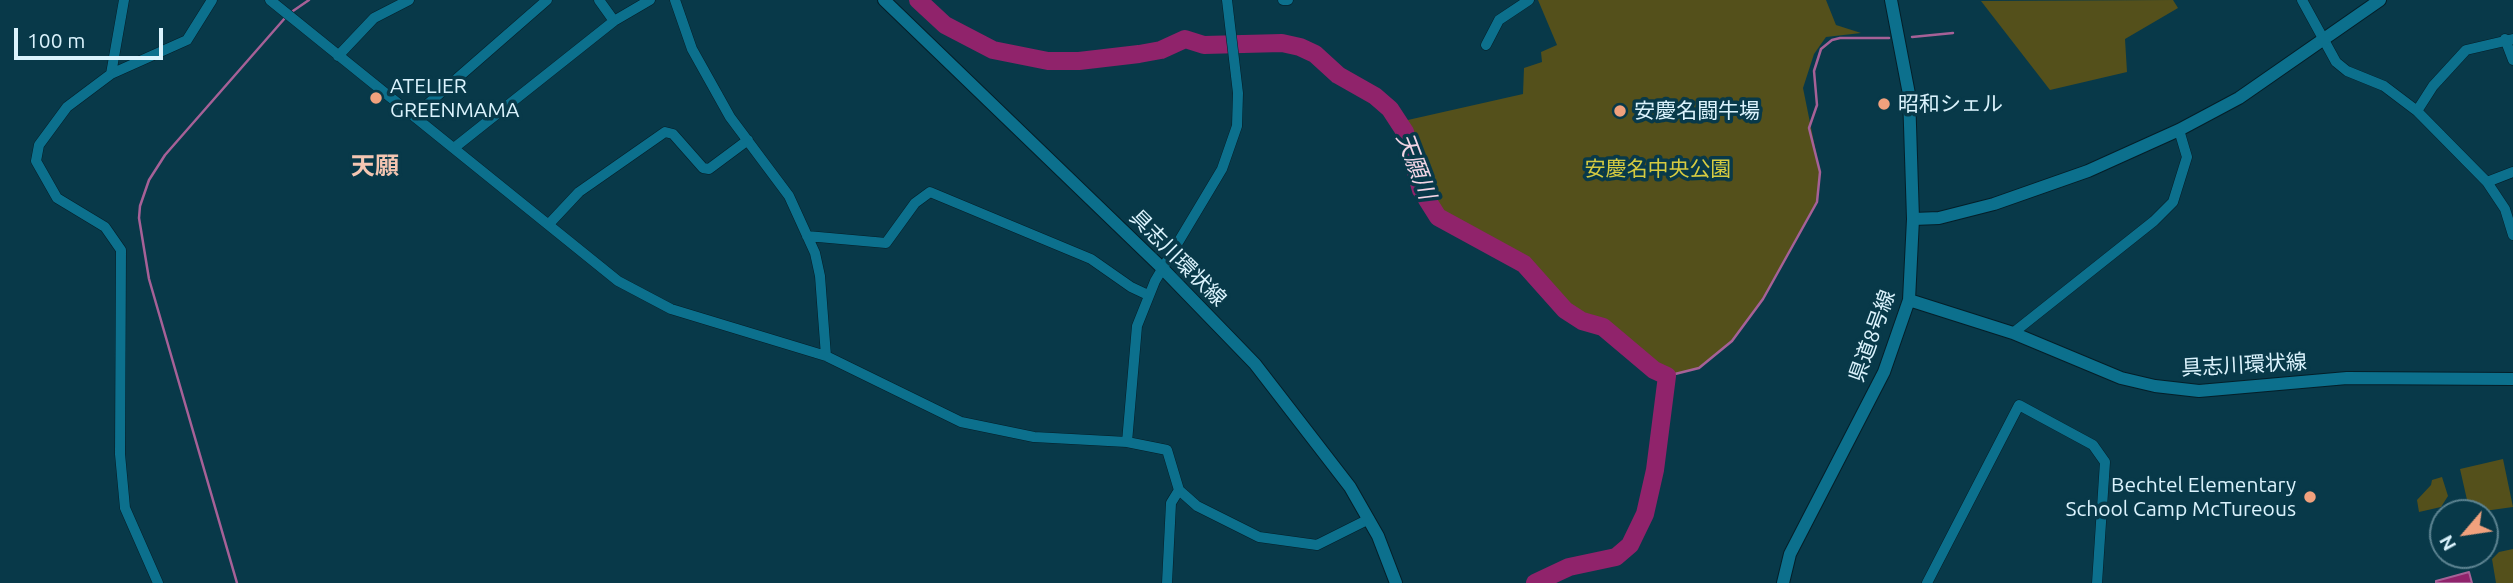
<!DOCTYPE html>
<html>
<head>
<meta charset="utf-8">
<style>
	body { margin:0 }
	#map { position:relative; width:2513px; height:583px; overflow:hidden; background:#083949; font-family:Ubuntu,sans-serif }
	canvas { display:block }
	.north { position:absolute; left:2429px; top:499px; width:70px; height:70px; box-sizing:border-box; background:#083949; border:2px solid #5c8391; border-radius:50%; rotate:241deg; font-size:19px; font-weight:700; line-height:28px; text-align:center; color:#dbf3fd }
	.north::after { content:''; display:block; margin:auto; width:24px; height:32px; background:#f1a17d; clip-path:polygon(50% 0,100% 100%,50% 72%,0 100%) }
	.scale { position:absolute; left:14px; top:28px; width:149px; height:32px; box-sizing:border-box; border:4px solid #dbf3fd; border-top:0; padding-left:9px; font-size:21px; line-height:24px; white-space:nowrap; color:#dbf3fd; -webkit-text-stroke:5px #083949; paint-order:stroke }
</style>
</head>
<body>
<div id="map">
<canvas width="2513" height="583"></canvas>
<div class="north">N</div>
<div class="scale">100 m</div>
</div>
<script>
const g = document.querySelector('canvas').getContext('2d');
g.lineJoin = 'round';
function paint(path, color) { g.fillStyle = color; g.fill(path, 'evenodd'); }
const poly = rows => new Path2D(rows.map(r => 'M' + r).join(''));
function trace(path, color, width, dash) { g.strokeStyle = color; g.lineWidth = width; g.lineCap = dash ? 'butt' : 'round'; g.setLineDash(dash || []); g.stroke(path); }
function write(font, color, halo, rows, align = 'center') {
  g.font = font + ' Ubuntu,"Noto Sans JP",sans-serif'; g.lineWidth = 7; g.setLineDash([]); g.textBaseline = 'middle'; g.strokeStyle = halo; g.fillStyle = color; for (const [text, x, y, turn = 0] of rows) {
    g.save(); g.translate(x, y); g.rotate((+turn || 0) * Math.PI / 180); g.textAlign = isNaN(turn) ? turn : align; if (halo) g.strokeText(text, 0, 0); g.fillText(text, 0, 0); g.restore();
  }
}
paint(poly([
	[1538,0,1826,0,1836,25,1861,33,1826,37,1814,54,1803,88,1820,172,1817,202,1763,299,1732,341,1699,368,1667,376,1654,370,1603,327,1582,321,1565,310,1535,274,1510,255,1438,217,1421,190,1399,122,1523,94,1524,68,1542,62,1541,52,1557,45],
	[2173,0,2178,8,2125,39,2127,72,2050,90,1981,1],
	[2503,459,2513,507,2470,513,2460,469],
	[2442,477,2448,496,2441,507,2419,512,2417,500,2431,485,2432,480],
	[2513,549,2513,583,2496,583,2492,559,2499,552]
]), '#54501b');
const water = poly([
	[2469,572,2472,583,2436,583,2436,581,2469,572]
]);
paint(water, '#90236b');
trace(water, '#a66197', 2);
trace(poly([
	[290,13,309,0],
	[1912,37,1953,33],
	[1667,376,1699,368,1732,341,1763,299,1817,202,1820,172,1809,128,1817,105,1814,71,1821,49,1832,40,1840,38,1889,38],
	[237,583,149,279,139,218,140,206,149,180,165,155,285,18]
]), '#a66197', 2.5);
trace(poly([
	[918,0,945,25,993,50,1048,61,1079,61,1139,54,1161,50,1185,39,1204,45,1282,43,1300,47,1315,54,1338,75,1375,96,1390,109,1405,132,1421,190,1438,217,1524,264,1565,310,1582,321,1603,327,1654,370,1667,376,1655,470,1645,514,1630,545,1616,557,1569,567,1535,583]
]), '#90236b', 18);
const minor = poly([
	[270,0,618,281,671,309,826,356,961,422,1034,437,1127,442,1167,450,1179,490,1197,506,1259,537,1317,545,1369,519],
	[599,0,614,21],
	[675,0,692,49,730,117,789,196,815,253,820,276,826,356],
	[1283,0,1288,0],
	[2302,0,2336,62,2347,71,2384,86,2417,111,2487,182,2505,209,2513,235],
	[2505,39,2513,60],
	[1486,45,1499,20,1529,0],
	[338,56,374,18,409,0],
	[111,74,124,0],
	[2417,111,2433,86,2466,50,2513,39],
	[414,116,547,0],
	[454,148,614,21,650,0],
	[2487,182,2513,172],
	[549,224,579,192,665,132,673,134,703,168,709,169,748,140],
	[807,236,886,243,915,203,930,192,1091,259,1131,287,1148,295],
	[2013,333,2154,221,2173,202,2187,157,2179,130],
	[1127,442,1137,326,1155,281,1222,169,1237,126,1238,93,1227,0],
	[158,583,125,508,120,454,121,250,105,227,57,198,36,161,39,145,67,107,111,74,187,40,212,0],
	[1167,583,1171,503,1179,490],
	[1927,583,2019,405,2093,445,2105,462,2097,583]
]);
const tertiary = poly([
	[1913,219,1939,218,1994,204,2088,171,2179,130,2239,98,2380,0]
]);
const secondary = poly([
	[884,0,1162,268,1255,364,1350,487,1378,536,1396,583],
	[1909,300,2013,333,2121,378,2155,386,2199,391,2347,378,2513,379],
	[1783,583,1790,554,1884,372,1909,300,1913,219,1909,94,1891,0]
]);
trace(minor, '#041e28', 11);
trace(tertiary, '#041e28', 14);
trace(secondary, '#041e28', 14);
trace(minor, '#0c708d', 10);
trace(tertiary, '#0c708d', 12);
trace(secondary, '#0c708d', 12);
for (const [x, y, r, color] of [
	[376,98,7,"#f1a17d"],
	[1884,104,7,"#f1a17d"],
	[1620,111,7,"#f1a17d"],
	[2310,497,7,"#f1a17d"]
]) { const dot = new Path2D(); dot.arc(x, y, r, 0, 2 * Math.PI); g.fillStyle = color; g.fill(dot); trace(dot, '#083949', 2.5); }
write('21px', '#dbf3fd', '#083949', [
	["ATELIER",390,86],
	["GREENMAMA",390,110],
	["昭和シェル",1898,104],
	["安慶名闘牛場",1634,111],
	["Bechtel Elementary",2296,485,"right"],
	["School Camp McTureous",2296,509,"right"]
], 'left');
write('21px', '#d5cb41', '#083949', [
	["安慶名中央公園",1658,169]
]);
write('21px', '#dbf3fd', '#083949', [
	["具志川環状線",1178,258,45],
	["県道8号線",1872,336,-70],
	["具志川環状線",2244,365,-3]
]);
write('italic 23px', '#f3d5e5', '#083949', [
	["天願川",1416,166,69]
]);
write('bold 24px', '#f4c6b2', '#083949', [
	["天願",375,166]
]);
</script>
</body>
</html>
